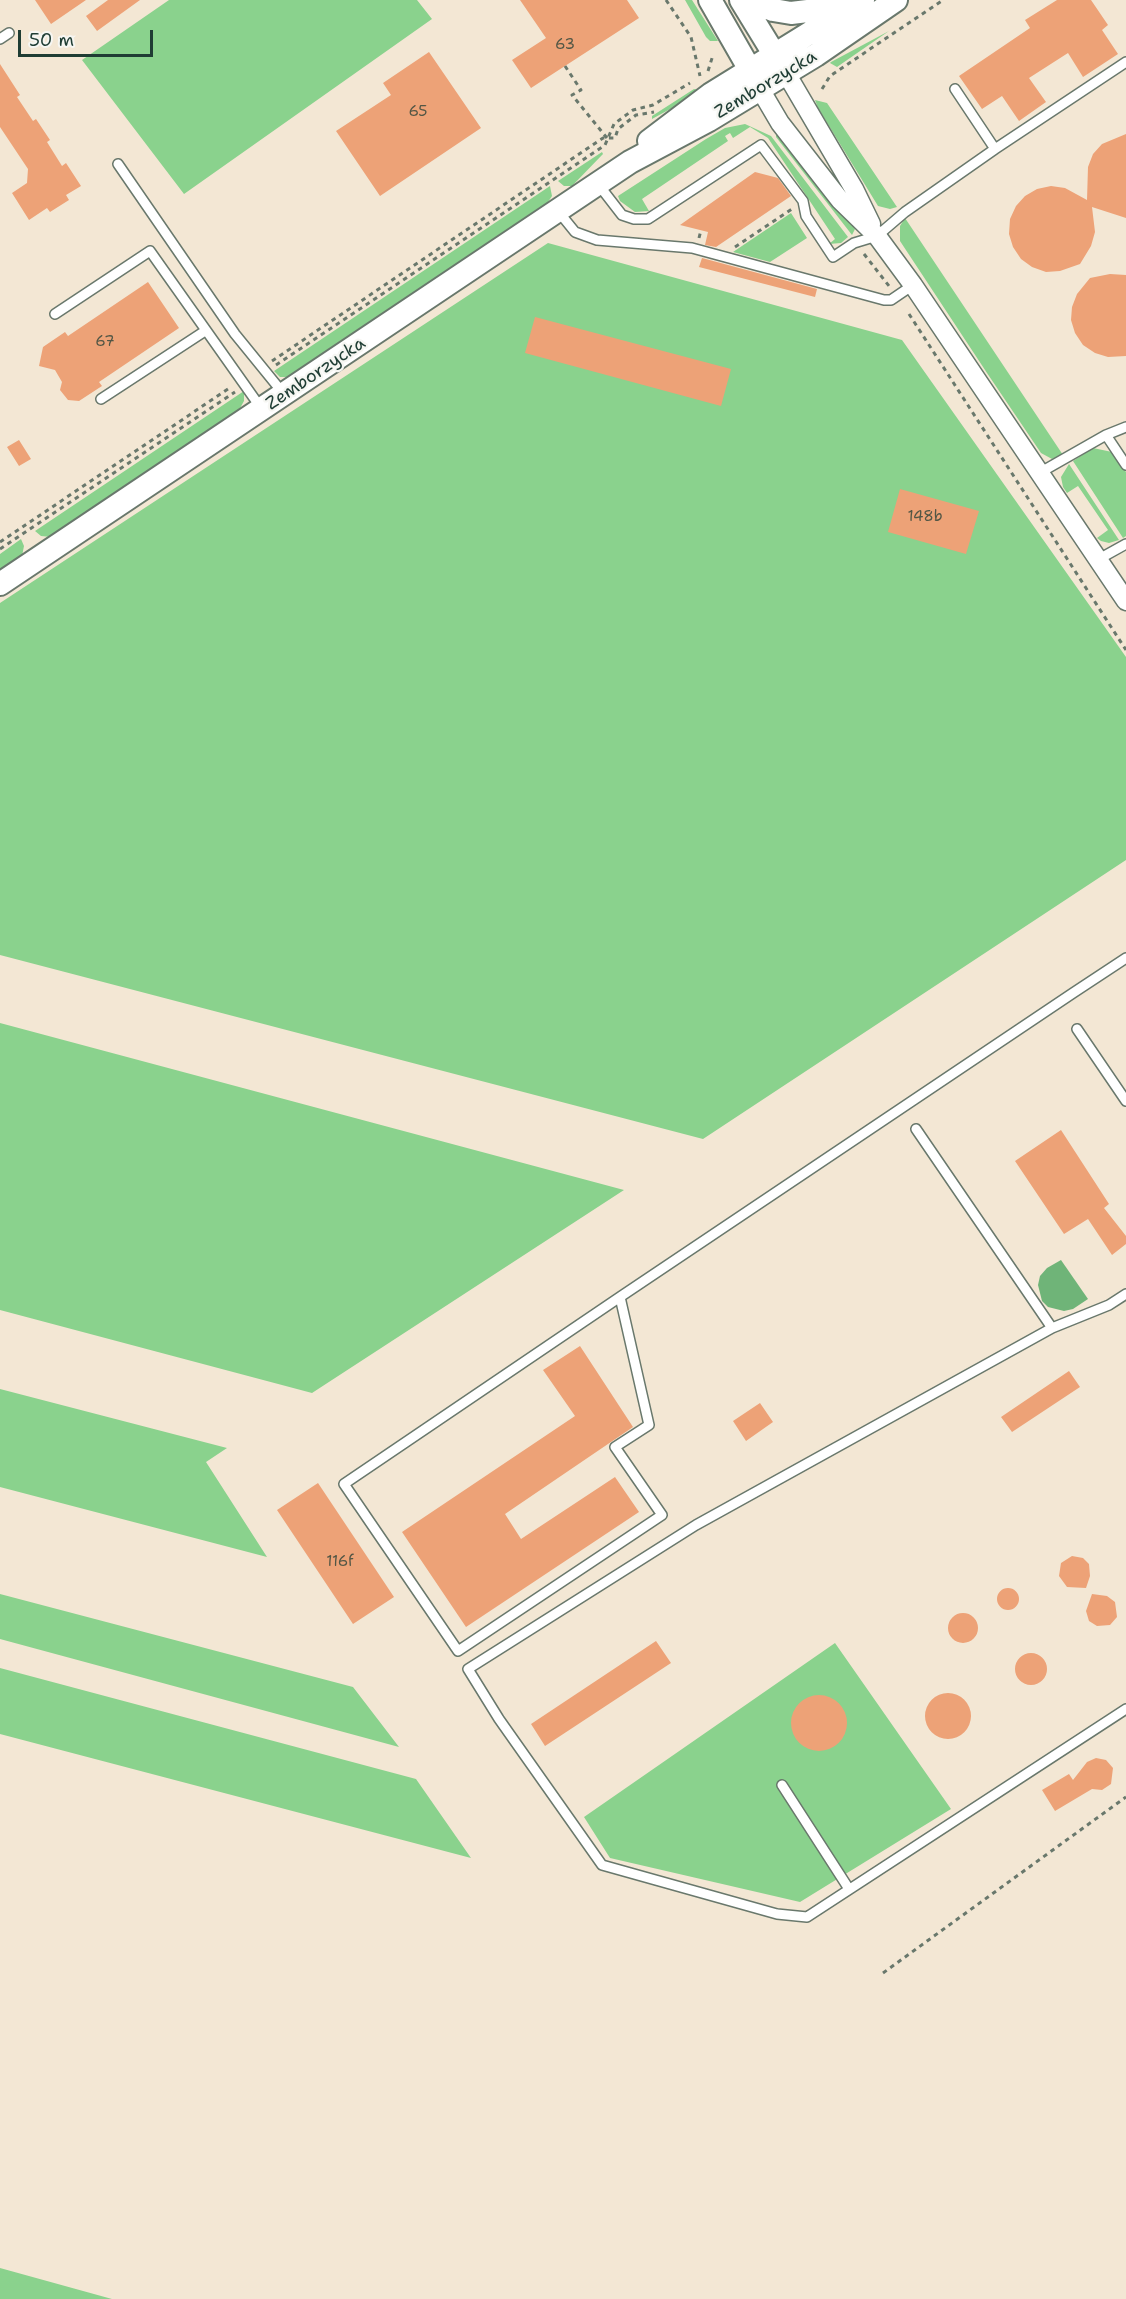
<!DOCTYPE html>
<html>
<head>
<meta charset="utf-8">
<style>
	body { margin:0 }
	#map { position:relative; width:1126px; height:2299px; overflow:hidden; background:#f3e7d4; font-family:"Shantell Sans",sans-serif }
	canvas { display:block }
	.scale { position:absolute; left:18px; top:30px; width:135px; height:27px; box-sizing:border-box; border:3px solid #1f3d34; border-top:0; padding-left:8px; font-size:18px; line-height:21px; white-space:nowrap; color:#1f3d34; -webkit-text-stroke:4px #f6f6f2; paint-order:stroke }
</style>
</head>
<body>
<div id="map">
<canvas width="1126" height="2299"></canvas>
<div class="scale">50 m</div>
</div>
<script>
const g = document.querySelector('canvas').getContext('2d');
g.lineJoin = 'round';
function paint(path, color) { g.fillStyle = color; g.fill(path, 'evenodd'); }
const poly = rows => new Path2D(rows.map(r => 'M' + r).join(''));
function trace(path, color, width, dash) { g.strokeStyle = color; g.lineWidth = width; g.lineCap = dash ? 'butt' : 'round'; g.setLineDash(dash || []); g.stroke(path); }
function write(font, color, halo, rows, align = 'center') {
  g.font = font + ' "Shantell Sans",sans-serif'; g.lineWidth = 4.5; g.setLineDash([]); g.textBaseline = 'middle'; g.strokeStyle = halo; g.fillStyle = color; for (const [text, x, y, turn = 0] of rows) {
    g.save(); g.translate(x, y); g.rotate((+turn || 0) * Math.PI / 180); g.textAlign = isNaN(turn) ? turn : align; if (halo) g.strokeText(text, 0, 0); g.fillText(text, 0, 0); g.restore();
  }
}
paint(poly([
	[169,0,417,0,432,19,184,194,82,60],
	[685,0,692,0,718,41,710,41,706,37],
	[889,31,837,67,830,63,831,62],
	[694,89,703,91,652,119,652,116],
	[815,100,827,103,897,207,890,209,878,206,818,108],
	[745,124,771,136,848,237,841,243,829,244,835,239,768,138,750,127,733,138,730,133,725,136,728,141,642,199,649,211,635,212,620,201,618,196,706,139,725,128],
	[776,131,851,223,855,229,852,235,776,137],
	[602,152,603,154,572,186,564,186,558,181],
	[550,186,552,196,546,205,290,377,280,377,274,371],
	[791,213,807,238,770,262,733,252],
	[905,218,1063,455,1052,459,1041,453,987,373,900,241,900,226],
	[548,243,902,340,1126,657,1126,860,703,1139,0,955,0,603],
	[244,391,244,401,239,410,194,443,51,537,41,536,35,531],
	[1093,448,1112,452,1126,472,1126,536,1123,538,1073,461],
	[1069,464,1119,540,1109,543,1101,541,1097,538,1108,530,1078,486,1067,493,1063,487,1061,477],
	[21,539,24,546,22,556,0,571,0,554],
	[0,1023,624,1190,312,1393,0,1310],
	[0,1389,227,1448,206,1462,267,1557,0,1487],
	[0,1594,353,1687,399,1747,0,1639],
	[835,1643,951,1809,800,1902,610,1858,584,1817],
	[0,1668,416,1779,471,1858,0,1734],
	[0,2268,112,2299,0,2299]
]), '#8ad28d');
paint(poly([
	[1061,1260,1088,1299,1073,1309,1064,1311,1048,1307,1042,1301,1038,1285,1040,1276,1047,1268]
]), '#6fb478');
paint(poly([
	[35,0,86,0,51,24],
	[108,0,140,0,97,31,86,16],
	[520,0,627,0,639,18,531,88,512,60,546,38],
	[1057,0,1091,0,1108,25,1102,30,1118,54,1083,77,1068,53,1029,78,1046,102,1019,121,1002,96,982,109,959,76,1030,28,1025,20],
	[429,52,481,128,380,196,336,131,391,95,383,83],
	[0,64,20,95,17,97,33,121,36,119,50,140,47,142,62,166,66,163,81,186,66,195,69,200,50,212,47,208,29,220,12,193,27,183,28,169,0,127],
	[1126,134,1126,218,1092,207,1095,232,1091,246,1080,264,1060,271,1046,272,1032,267,1021,259,1013,247,1009,234,1010,219,1016,206,1025,196,1037,189,1051,186,1065,188,1087,200,1088,167,1093,154,1102,144],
	[755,172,778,178,791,196,716,247,705,245,708,232,680,225],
	[702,258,817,289,815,297,699,267],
	[1110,274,1126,275,1126,356,1108,357,1095,353,1083,345,1075,333,1071,320,1072,307,1077,294,1090,278],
	[148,282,179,328,99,382,102,386,79,401,68,400,60,390,62,382,55,370,39,366,43,347,65,332,68,336],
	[535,317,731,369,721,406,525,353],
	[19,440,31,459,19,466,7,447],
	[900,489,979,511,966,554,888,532],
	[1061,1130,1109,1204,1104,1208,1126,1236,1126,1244,1112,1255,1088,1219,1064,1234,1015,1161],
	[580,1346,633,1427,505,1514,521,1539,615,1477,639,1512,466,1627,402,1532,575,1416,543,1370],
	[1069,1371,1080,1387,1012,1432,1001,1417],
	[760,1403,773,1422,746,1441,733,1421],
	[318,1483,394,1597,353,1624,277,1510],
	[1072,1556,1083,1558,1089,1564,1090,1576,1086,1588,1067,1587,1059,1576,1061,1563],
	'997 1599a11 11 0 1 1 22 0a11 11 0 1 1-22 0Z',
	[1092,1594,1107,1596,1115,1602,1117,1617,1110,1625,1097,1626,1089,1621,1086,1611],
	'948 1628a15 15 0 1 1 30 0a15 15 0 1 1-30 0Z',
	[656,1641,671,1663,545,1746,531,1724],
	'1015 1669a16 16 0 1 1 32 0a16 16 0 1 1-32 0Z',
	'925 1716a23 23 0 1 1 46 0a23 23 0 1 1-46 0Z',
	'791 1723a28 28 0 1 1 56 0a28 28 0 1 1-56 0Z',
	[1096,1758,1106,1760,1113,1768,1111,1784,1102,1790,1092,1789,1055,1811,1042,1790,1069,1774,1073,1780,1087,1762]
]), '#eda277');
const service = poly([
	[0,39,9,33],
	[955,89,995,149,1126,62],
	[118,164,235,334,283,393],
	[598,184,622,215,634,219,648,219,761,145,803,201,806,216,833,257,854,243,877,236,905,212,995,149],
	[558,211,575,232,597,240,692,248,884,300,891,300,913,285],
	[55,314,150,251,261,408],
	[101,399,205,331],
	[1106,435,1126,465],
	[1041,472,1106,435,1126,427],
	[1099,559,1126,544],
	[1077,1029,1126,1101],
	[916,1129,1052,1328],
	[1126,1294,1109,1305,1052,1328,696,1525,468,1669,499,1719,602,1865,777,1914,807,1917,1126,1709],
	[620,1297,649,1425,615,1447,662,1515,458,1651,344,1484,620,1297,1073,993,1126,958],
	[782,1785,849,1889]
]);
const minor = poly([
	[786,73,854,189,871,224],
	[760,89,780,123,840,200,877,236,913,285,1126,601]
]);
const tertiary = poly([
	[710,0,757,82],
	[741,0,782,67],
	[748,0,773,10,791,13,848,6],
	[649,141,711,94,863,0],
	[0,584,630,162,709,120,816,55,896,0]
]);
trace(service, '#69786c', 12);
trace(minor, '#69786c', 21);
trace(tertiary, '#69786c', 26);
trace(poly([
	[666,0,691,37,700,76],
	[565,66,581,90,572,95,607,138],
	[708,71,713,55],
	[822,89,830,76,943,0],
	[699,238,701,230],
	[735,247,792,209],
	[864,254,889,286],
	[909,314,1126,650],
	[272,361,603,138,615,138,618,129,636,115,654,112],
	[276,365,605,145,614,124,633,110,653,105,690,83],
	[0,542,231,387],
	[0,549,235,392],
	[883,1973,1126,1797]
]), '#69786c', 3, [4.5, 4.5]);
trace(service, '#fff', 9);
trace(minor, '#fff', 18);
trace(tertiary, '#fff', 22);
write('15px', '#525645', null, [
	["63",565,45],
	["65",418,112],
	["67",105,342],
	["148b",925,517],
	["116f",340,1562]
]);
write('18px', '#1f3d34', '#f6f6f2', [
	["Zemborzycka",766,85,-31],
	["Zemborzycka",316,374,-34]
]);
</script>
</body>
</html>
